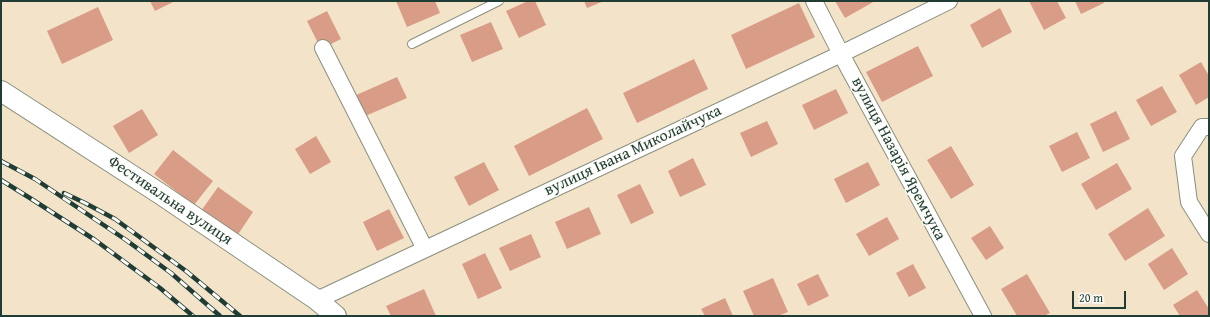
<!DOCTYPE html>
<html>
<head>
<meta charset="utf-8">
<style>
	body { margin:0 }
	#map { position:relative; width:1210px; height:317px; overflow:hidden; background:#f3e3c9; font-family:"Gentium Book Plus",serif }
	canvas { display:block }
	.frame { position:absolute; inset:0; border:2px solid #1f3d34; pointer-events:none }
	.scale { position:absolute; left:1072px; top:291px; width:54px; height:18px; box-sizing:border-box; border:2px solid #1f3d34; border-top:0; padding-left:5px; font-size:12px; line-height:14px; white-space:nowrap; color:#1f3d34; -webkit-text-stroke:3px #fdfcf7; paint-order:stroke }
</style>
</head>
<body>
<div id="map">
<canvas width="1210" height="317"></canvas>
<div class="frame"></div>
<div class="scale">20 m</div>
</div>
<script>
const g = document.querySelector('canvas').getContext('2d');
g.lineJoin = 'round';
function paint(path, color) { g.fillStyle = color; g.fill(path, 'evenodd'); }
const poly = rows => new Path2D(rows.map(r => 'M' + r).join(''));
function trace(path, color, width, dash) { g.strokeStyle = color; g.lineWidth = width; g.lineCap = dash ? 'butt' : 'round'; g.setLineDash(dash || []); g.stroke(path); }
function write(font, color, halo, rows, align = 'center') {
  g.font = font + ' "Gentium Book Plus",serif'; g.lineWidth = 3; g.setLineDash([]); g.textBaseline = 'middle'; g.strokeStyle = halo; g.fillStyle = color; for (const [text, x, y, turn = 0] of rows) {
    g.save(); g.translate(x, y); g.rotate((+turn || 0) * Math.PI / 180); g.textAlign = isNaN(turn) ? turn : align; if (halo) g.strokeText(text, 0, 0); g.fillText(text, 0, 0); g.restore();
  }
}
paint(poly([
	[150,1,175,1,155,11],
	[396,1,435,1,440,13,407,27],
	[528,1,535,1,546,25,519,38,506,11],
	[584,1,604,1,587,8],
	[835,1,875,1,845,18],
	[1029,1,1057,1,1066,18,1044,30],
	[1075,1,1103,1,1104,3,1081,14],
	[799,3,815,37,746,69,731,35],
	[98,7,113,40,62,64,47,31],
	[1000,8,1012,32,982,48,970,25],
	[327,11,341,39,321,49,307,21],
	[491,22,503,49,472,62,460,35],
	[918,46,933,76,882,102,866,72],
	[694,59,708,89,637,123,623,93],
	[1201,62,1209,76,1209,97,1196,105,1179,75],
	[397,77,407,98,363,117,354,96],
	[1162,86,1177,112,1151,126,1136,100],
	[836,89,848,113,814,130,802,105],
	[587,108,603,139,529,176,514,146],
	[142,109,158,135,129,153,113,126],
	[1116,111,1130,139,1103,152,1090,124],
	[767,121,778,144,751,157,740,133],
	[1077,132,1090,158,1062,172,1049,146],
	[316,136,331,162,310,174,295,149],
	[951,146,974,185,951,199,927,160],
	[173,150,213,181,194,205,154,174],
	[693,158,706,185,680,197,668,171],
	[484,162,499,190,469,206,454,177],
	[868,162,880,185,846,203,834,179],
	[1117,163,1132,189,1096,210,1081,184],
	[640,184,654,213,631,224,617,195],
	[218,187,253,212,237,236,201,211],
	[589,207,601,234,567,249,555,222],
	[1148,208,1165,236,1125,261,1108,234],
	[389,209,404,238,377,251,363,222],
	[887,217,899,239,869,256,856,234],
	[990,226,1004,248,986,260,971,238],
	[531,234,541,257,510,271,499,248],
	[1172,248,1188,274,1164,290,1148,264],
	[485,253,502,288,478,299,462,264],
	[913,264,926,288,909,297,896,273],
	[818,274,829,296,808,306,797,284],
	[1027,274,1050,313,1044,316,1017,316,1001,289],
	[773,278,788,312,778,316,754,316,743,291],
	[424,289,436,316,391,316,386,306],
	[1197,290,1209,309,1209,316,1180,316,1173,305],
	[725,298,733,316,705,316,701,309]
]), '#d89c87');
const service = poly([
	[412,44,499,1]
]);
const minor = poly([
	[814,1,841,54,983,316],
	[323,48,425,249],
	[1209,127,1202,127,1183,156,1189,202,1209,234],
	[317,300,841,54,949,1]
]);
const tertiary = poly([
	[1,91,159,193,317,300,336,316]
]);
trace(service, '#89907e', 10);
trace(minor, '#89907e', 18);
trace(tertiary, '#89907e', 22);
trace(service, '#fff', 8);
trace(minor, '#fff', 16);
trace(tertiary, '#fff', 20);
const rail = poly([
	[1,161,35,179,126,240,171,273,220,316],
	[1,180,33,200,95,240,160,288,193,316],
	[64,193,85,203,115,219,186,271,240,316]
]);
trace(rail, '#1f3d34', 4.5);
trace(rail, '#fdfcf7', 3, [9]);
write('16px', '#1f3d34', '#fdfcf7', [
	["вулиця Івана Миколайчука",633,151,-25],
	["вулиця Назарія Яремчука",898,159,62],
	["Фестивальна вулиця",170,201,34]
]);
</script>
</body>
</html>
